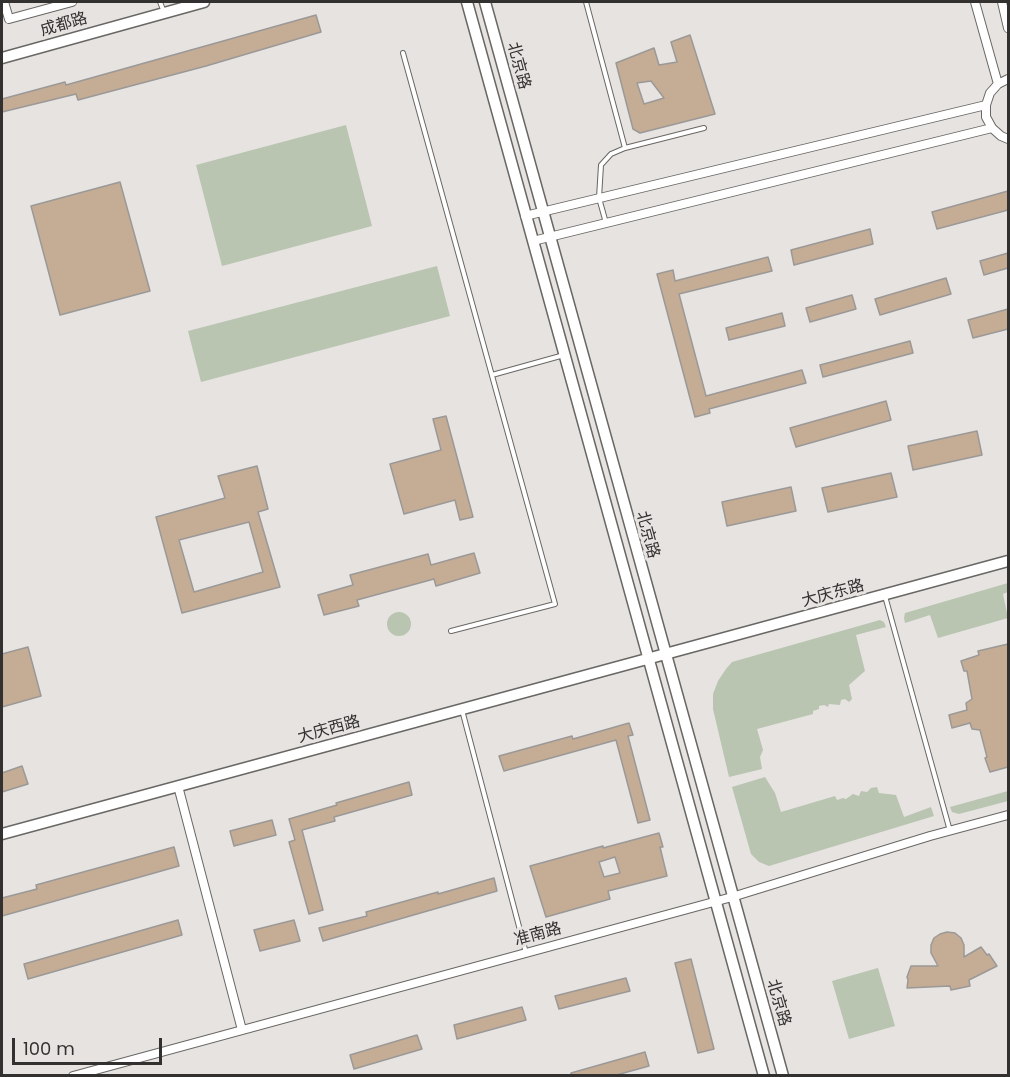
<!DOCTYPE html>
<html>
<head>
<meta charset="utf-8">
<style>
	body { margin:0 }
	#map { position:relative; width:1010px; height:1077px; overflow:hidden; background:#e6e3e1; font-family:Poppins,sans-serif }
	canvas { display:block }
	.frame { position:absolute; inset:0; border:3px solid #323130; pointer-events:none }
	.scale { position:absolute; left:12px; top:1038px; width:150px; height:27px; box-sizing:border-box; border:3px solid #323130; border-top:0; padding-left:8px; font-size:18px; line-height:21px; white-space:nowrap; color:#323130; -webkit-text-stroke:4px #e6e3e1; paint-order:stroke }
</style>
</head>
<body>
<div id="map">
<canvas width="1010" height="1077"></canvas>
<div class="frame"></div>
<div class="scale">100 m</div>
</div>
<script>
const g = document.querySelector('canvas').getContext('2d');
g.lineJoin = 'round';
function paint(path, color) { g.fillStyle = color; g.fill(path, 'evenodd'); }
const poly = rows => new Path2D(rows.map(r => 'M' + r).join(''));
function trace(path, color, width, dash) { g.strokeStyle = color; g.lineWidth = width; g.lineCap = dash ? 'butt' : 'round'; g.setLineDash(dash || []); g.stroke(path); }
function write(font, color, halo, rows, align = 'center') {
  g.font = font + ' Poppins,"Noto Sans SC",sans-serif'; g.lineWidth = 6; g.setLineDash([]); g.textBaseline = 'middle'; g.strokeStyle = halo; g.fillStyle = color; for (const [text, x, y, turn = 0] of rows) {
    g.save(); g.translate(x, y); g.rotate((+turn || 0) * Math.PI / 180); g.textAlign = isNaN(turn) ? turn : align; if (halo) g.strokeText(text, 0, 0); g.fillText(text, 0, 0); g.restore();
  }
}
paint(poly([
	[346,125,372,226,222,266,196,165],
	[437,266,450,316,201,382,188,331],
	[1008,583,1008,592,1003,594,1008,618,938,638,930,615,905,623,904,618,905,613],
	'387 624a12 12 0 1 1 24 0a12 12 0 1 1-24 0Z',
	[880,620,884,622,886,627,856,635,865,671,849,685,852,699,849,702,845,699,841,700,840,705,829,704,828,707,824,705,819,706,819,709,813,711,813,714,757,729,763,750,760,757,762,769,729,777,713,709,713,694,718,681,726,669,732,662],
	[765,777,775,793,781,812,835,796,837,800,843,798,846,799,853,794,859,796,861,791,867,792,871,788,877,787,879,793,896,795,904,817,931,807,934,816,769,866,759,862,751,854,732,787],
	[1008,791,1008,801,959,814,952,812,950,807],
	[878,968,895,1026,849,1039,832,981]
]), '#b9c5b1');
const building = poly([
	[316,15,321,32,206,66,78,100,76,94,2,112,2,99,65,82,66,85,316,15],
	[690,35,715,114,640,133,633,129,616,63,654,48,659,65,677,62,671,42,690,35],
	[651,81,664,98,644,104,637,83,651,81],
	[120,182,150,291,60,315,31,206,120,182],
	[1008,191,1008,210,937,229,932,212,1008,191],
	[870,229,873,244,794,265,791,250,870,229],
	[1008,253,1008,268,984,275,980,261,1008,253],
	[768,257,772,271,679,294,706,396,802,370,806,383,709,409,710,413,695,417,657,274,673,270,675,281,768,257],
	[946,278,951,294,880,315,875,299,946,278],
	[852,295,856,309,810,322,806,308,852,295],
	[1008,309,1008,329,973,338,968,320,1008,309],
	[782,313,785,326,729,340,726,328,782,313],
	[910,341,913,353,823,377,820,365,910,341],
	[886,401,891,420,796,447,790,428,886,401],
	[446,416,473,517,460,520,455,500,404,514,390,464,441,450,433,419,446,416],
	[977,431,982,455,913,470,908,446,977,431],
	[257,466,268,509,258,512,280,587,182,613,156,517,225,498,218,476,257,466],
	[249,522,263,572,194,592,179,540,249,522],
	[891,473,897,497,828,512,822,488,891,473],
	[791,487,796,511,727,526,722,502,791,487],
	[474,553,480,573,436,586,434,579,357,600,359,606,324,615,318,595,353,585,350,575,428,554,431,565,474,553],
	[1008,644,1008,767,990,772,985,758,987,757,980,730,972,729,970,723,952,728,949,715,967,710,966,703,972,699,967,671,964,671,961,661,979,655,978,651,1008,644],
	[28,647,41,696,2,707,2,654,28,647],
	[629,723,633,735,628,736,650,820,638,823,616,740,504,771,499,756,572,736,573,739,629,723],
	[22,766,28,784,2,792,2,773,22,766],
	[409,782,412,795,334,817,335,821,302,830,323,910,309,914,289,842,295,840,289,819,337,805,336,803,409,782],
	[272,820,276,835,234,846,230,831,272,820],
	[659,833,663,847,660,847,667,876,608,891,610,899,546,917,530,866,603,846,603,848,659,833],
	[615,857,620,873,604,877,599,862,615,857],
	[174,847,179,866,2,916,2,898,37,889,36,885,174,847],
	[494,878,497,891,323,941,319,928,367,916,366,912,438,892,438,894,494,878],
	[178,920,182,935,28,979,24,964,178,920],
	[294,920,300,941,260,951,254,930,294,920],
	[947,932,955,933,961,938,964,945,964,957,981,947,987,955,989,954,997,966,969,980,970,986,951,990,950,986,907,988,908,980,907,977,911,966,938,966,931,953,931,945,934,938,940,934,947,932],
	[691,959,714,1049,698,1053,675,963,691,959],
	[626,978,630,991,559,1009,555,996,626,978],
	[522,1007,526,1020,457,1039,454,1025,522,1007],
	[417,1035,422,1049,354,1069,350,1055,417,1035],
	[645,1052,649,1066,613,1076,571,1076,571,1073,645,1052]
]);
paint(building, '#c5ac95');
trace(building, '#9b9997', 1.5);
const lane = poly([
	[160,2,164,12],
	[586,2,625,148],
	[403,53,555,604,451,631],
	[606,223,599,198,601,165,611,154,625,148,704,128],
	[492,375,564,355],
	[885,596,950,831],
	[462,710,526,953]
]);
const street = poly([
	[4,2,9,19,72,2],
	[975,2,998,84],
	[1002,2,1008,28],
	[1008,79,998,84,990,93,986,105,986,117,992,128,1001,136,1008,139],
	[525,216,986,105],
	[533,241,992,128],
	[178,786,242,1030],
	[73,1076,732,897,930,836,1008,815]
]);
const secondary = poly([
	[467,2,764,1076],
	[485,2,783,1076],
	[2,58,204,2],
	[2,834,1008,561]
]);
trace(lane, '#696764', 6);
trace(street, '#696764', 10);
trace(secondary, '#696764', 13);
trace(lane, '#fff', 4);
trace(street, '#fff', 8);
trace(secondary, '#fff', 10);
write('16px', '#323130', '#e6e3e1', [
	["成都路",64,25,-16],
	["北京路",518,66,75],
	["北京路",647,535,75],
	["大庆东路",833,594,-15],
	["大庆西路",329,730,-15],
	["准南路",538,935,-15],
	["北京路",778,1003,74]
]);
</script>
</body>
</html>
